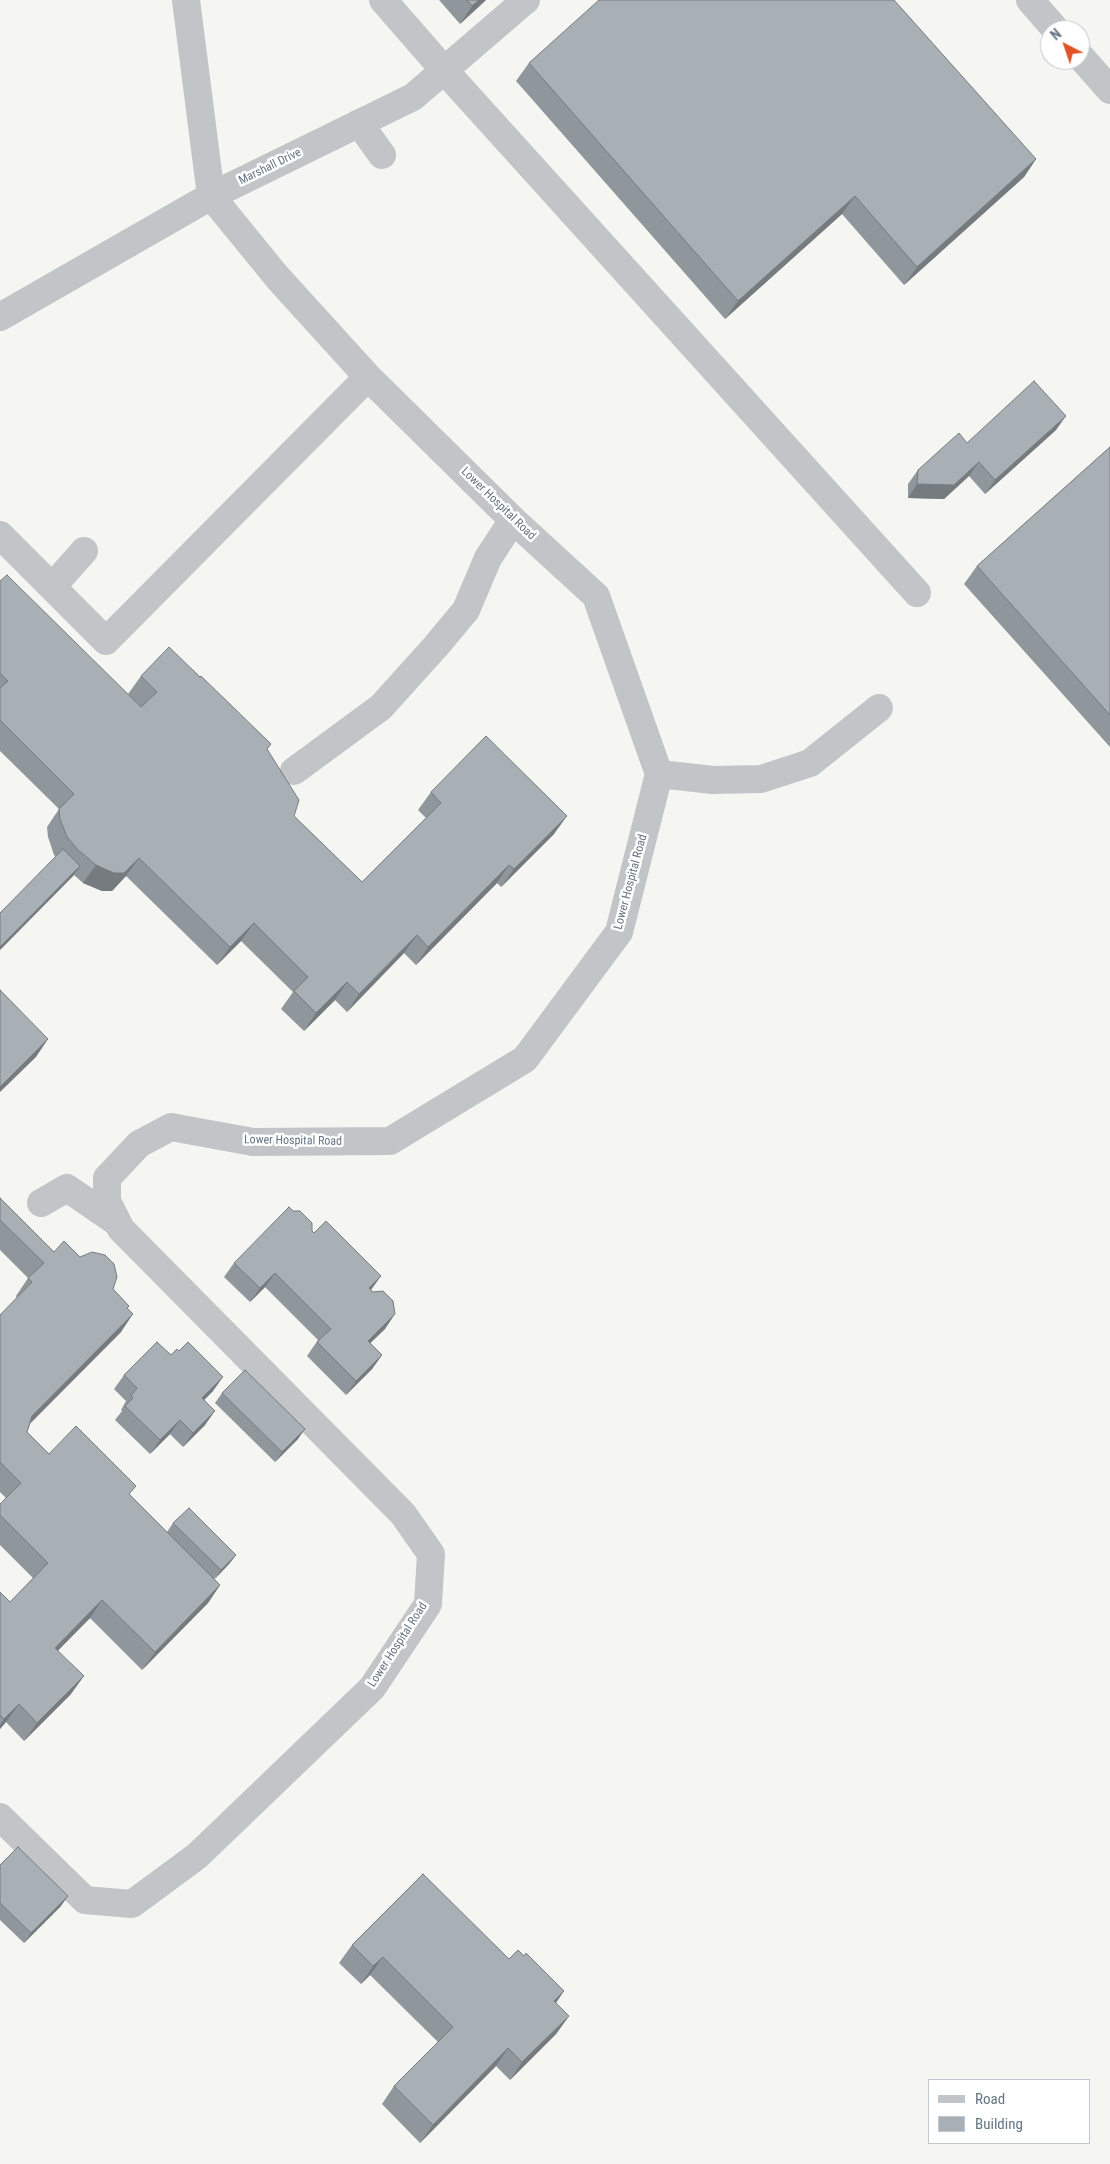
<!DOCTYPE html>
<html>
<head>
<meta charset="utf-8">
<style>
	body { margin:0 }
	#map { position:relative; width:1110px; height:2164px; overflow:hidden; background:#f5f5f2; font-family:"Roboto Condensed",sans-serif }
	canvas { display:block }
	.legend { position:absolute; left:928px; top:2079px; width:162px; height:65px; box-sizing:border-box; background:#fff; border:1px solid #c1c8cd; margin:0; padding:6px 9px; list-style:none; font-size:15px; color:#657583 }
	.legend li { display:flex; align-items:center; gap:10px; height:25px }
	.legend b { width:25px; border:1px solid #c1c8cd }
	.north { position:absolute; left:1040px; top:20px; width:50px; height:50px; box-sizing:border-box; background:#fff; border:1px solid #c1c8cd; border-radius:50%; rotate:319deg; font-size:14px; font-weight:700; line-height:20px; text-align:center; color:#657583 }
	.north::after { content:''; display:block; margin:auto; width:18px; height:22px; background:#e15326; clip-path:polygon(50% 0,100% 100%,50% 72%,0 100%) }
</style>
</head>
<body>
<div id="map">
<canvas width="1110" height="2164"></canvas>
<ul class="legend">
<li><b style="height:6px;background:#c1c5c8"></b>Road</li>
<li><b style="height:14px;background:#a8b0b5"></b>Building</li>
</ul>
<div class="north">N</div>
</div>
<script>
const g = document.querySelector('canvas').getContext('2d');
g.lineJoin = 'round';
const poly = rows => new Path2D(rows.map(r => 'M' + r).join(''));
function trace(path, color, width, dash) { g.strokeStyle = color; g.lineWidth = width; g.lineCap = dash ? 'butt' : 'round'; g.setLineDash(dash || []); g.stroke(path); }
function paint(path, color) { g.fillStyle = color; g.fill(path, 'evenodd'); }
function write(font, color, halo, rows, align = 'center') {
  g.font = font + ' "Roboto Condensed",sans-serif'; g.lineWidth = 5; g.setLineDash([]); g.textBaseline = 'middle'; g.strokeStyle = halo; g.fillStyle = color; for (const [text, x, y, turn = 0] of rows) {
    g.save(); g.translate(x, y); g.rotate((+turn || 0) * Math.PI / 180); g.textAlign = isNaN(turn) ? turn : align; if (halo) g.strokeText(text, 0, 0); g.fillText(text, 0, 0); g.restore();
  }
}
trace(poly([
	[383,0,444,70,917,593],
	[1030,0,1056,30],
	[1080,56,1110,90],
	[359,123,382,155],
	[0,317,211,196,413,97,526,0],
	[0,535,106,641,368,377],
	[52,587,84,551],
	[294,771,381,707,436,646,466,610,488,558,513,520],
	[659,774,713,780,761,779,810,763,879,708],
	[41,1203,67,1188,118,1223],
	[0,1817,85,1900,132,1904,197,1856,372,1688,428,1604,431,1554,403,1514,121,1229,107,1201,107,1178,139,1144,171,1127,253,1142,390,1141,525,1059,619,932,659,774,596,596,513,520,368,377,278,278,211,196,186,0]
]), '#c1c5c8', 28);
paint(poly([
	[439,0,486,0,460,24],
	[529,63,1036,159,1024,177,904,285,842,214,725,319,516,81],
	[1056,430,985,494,969,476,944,499,908,498,908,484,918,470,967,443],
	[1110,447,1110,747,964,584,977,566],
	[0,581,141,707,128,694,141,676,267,749,294,816,362,882,426,818,418,810,431,792,554,834,501,887,497,883,416,965,404,953,347,1012,335,1000,304,1031,281,1009,293,992,241,941,217,965,126,876,112,891,102,891,83,883,74,875,0,950,56,857,54,855,48,837,47,827,59,809,0,751],
	[0,1198,54,1252,113,1289,129,1306,128,1308,121,1332,30,1424,27,1432,49,1454,130,1495,167,1532,173,1523,236,1555,229,1564,214,1579,220,1585,208,1603,142,1670,90,1618,58,1650,71,1694,24,1741,6,1722,0,1729,0,1592,10,1602,33,1578,0,1545,0,1504,6,1498,0,1492,0,1315,17,1298,16,1296,28,1278,0,1250],
	[312,1231,371,1290,385,1329,370,1343,382,1355,372,1369,346,1395,307,1356,318,1340,265,1287,250,1302,224,1277,234,1263],
	[171,1355,213,1391,204,1400,205,1425,183,1447,170,1434,150,1454,115,1420,122,1411,121,1410,126,1401,114,1389,124,1375],
	[222,1393,298,1439,275,1462,215,1403],
	[0,1865,61,1906,24,1943,0,1920],
	[352,1945,509,1959,569,2016,556,2034,510,2080,496,2066,420,2143,382,2104,394,2086,438,2042,370,1975,361,1984,339,1963]
]), '#90979c');
paint(poly([
	[479,0,486,0,460,24,472,6],
	[1036,159,1024,177,904,285,917,267],
	[855,196,842,214,725,319,738,301],
	[1066,416,1056,430,985,494,995,480],
	[979,462,969,476,944,499,908,498,917,484],
	[567,816,554,834,501,887,514,869],
	[139,858,126,876,112,891,102,891,83,883,96,865],
	[509,865,497,883,416,965,428,947],
	[80,866,73,876,0,950,0,947],
	[254,923,241,941,217,965,230,947],
	[417,935,404,953,347,1012,359,994],
	[347,982,335,1000,304,1031,316,1013],
	[48,1039,36,1057,0,1092,0,1087],
	[275,1273,265,1287,250,1302,260,1288],
	[381,1276,371,1290,369,1288],
	[133,1314,121,1332,19,1434,32,1416],
	[395,1314,385,1329,358,1355,368,1341],
	[382,1355,372,1369,346,1395,356,1381],
	[223,1377,213,1391,192,1412,202,1398],
	[215,1411,205,1425,183,1447,193,1433],
	[180,1420,170,1434,150,1454,160,1440],
	[305,1429,298,1439,275,1462,282,1452],
	[236,1555,229,1564,214,1580,221,1570],
	[220,1585,208,1603,142,1670,155,1652],
	[102,1600,90,1618,43,1666,55,1648],
	[84,1676,71,1694,24,1741,37,1723],
	[19,1704,6,1722,0,1729,0,1725,4,1719],
	[68,1896,61,1906,24,1943,31,1933],
	[383,1957,370,1975,361,1984,373,1966],
	[564,1991,552,2009,554,2001],
	[569,2016,556,2034,510,2080,522,2062],
	[508,2048,496,2066,420,2143,433,2125]
]), '#767b7f');
const building = poly([
	[467,0,479,0,472,6,467,0],
	[599,0,894,0,1036,159,917,267,855,196,738,301,529,63,599,0],
	[1034,381,1066,416,995,480,979,462,954,485,917,484,918,470,959,433,967,443,1034,381],
	[1110,447,1110,715,977,566,1110,447],
	[7,575,141,707,157,692,141,676,169,647,200,677,201,676,271,744,267,749,299,800,294,816,362,882,441,803,431,792,486,736,567,816,514,869,509,865,428,947,417,935,359,994,347,982,316,1013,294,991,308,977,254,923,230,947,139,858,124,873,114,873,96,865,78,850,67,837,60,819,59,809,74,794,0,720,0,688,8,681,0,673,0,581,7,575],
	[63,849,80,866,0,947,0,913,63,849],
	[0,990,48,1039,0,1087,0,990],
	[0,1198,54,1252,64,1241,80,1257,92,1252,105,1255,114,1264,117,1277,113,1289,129,1306,127,1308,133,1314,32,1416,27,1432,49,1454,76,1426,136,1486,129,1494,220,1585,155,1652,102,1600,55,1648,84,1676,37,1723,19,1704,4,1719,0,1715,0,1592,10,1602,48,1563,0,1515,0,1504,21,1483,0,1462,0,1315,32,1282,28,1278,44,1263,0,1220,0,1198],
	[289,1207,293,1211,300,1211,312,1223,312,1231,314,1233,326,1221,381,1276,369,1288,373,1292,383,1291,393,1301,395,1314,368,1341,382,1355,356,1381,317,1342,331,1329,275,1273,260,1288,234,1263,289,1207],
	[157,1342,171,1355,177,1349,179,1351,188,1342,223,1377,202,1398,215,1411,193,1433,180,1420,160,1440,125,1406,133,1398,131,1396,137,1388,124,1375,157,1342],
	[245,1370,305,1429,282,1452,222,1393,245,1370],
	[189,1508,236,1555,221,1570,173,1523,189,1508],
	[18,1847,68,1896,31,1933,0,1903,0,1865,18,1847],
	[423,1874,509,1959,518,1950,524,1956,526,1953,564,1991,554,2001,569,2016,522,2062,508,2048,433,2125,394,2086,453,2027,383,1957,373,1966,352,1945,423,1874]
]);
paint(building, '#a8b0b5');
trace(building, '#767b7f', 1);
write('12px', '#657583', '#fff', [
	["Marshall Drive",270,167,-26],
	["Lower Hospital Road",498,504,44],
	["Lower Hospital Road",631,882,-75],
	["Lower Hospital Road",293,1141,1],
	["Lower Hospital Road",398,1645,-57]
]);
</script>
</body>
</html>
